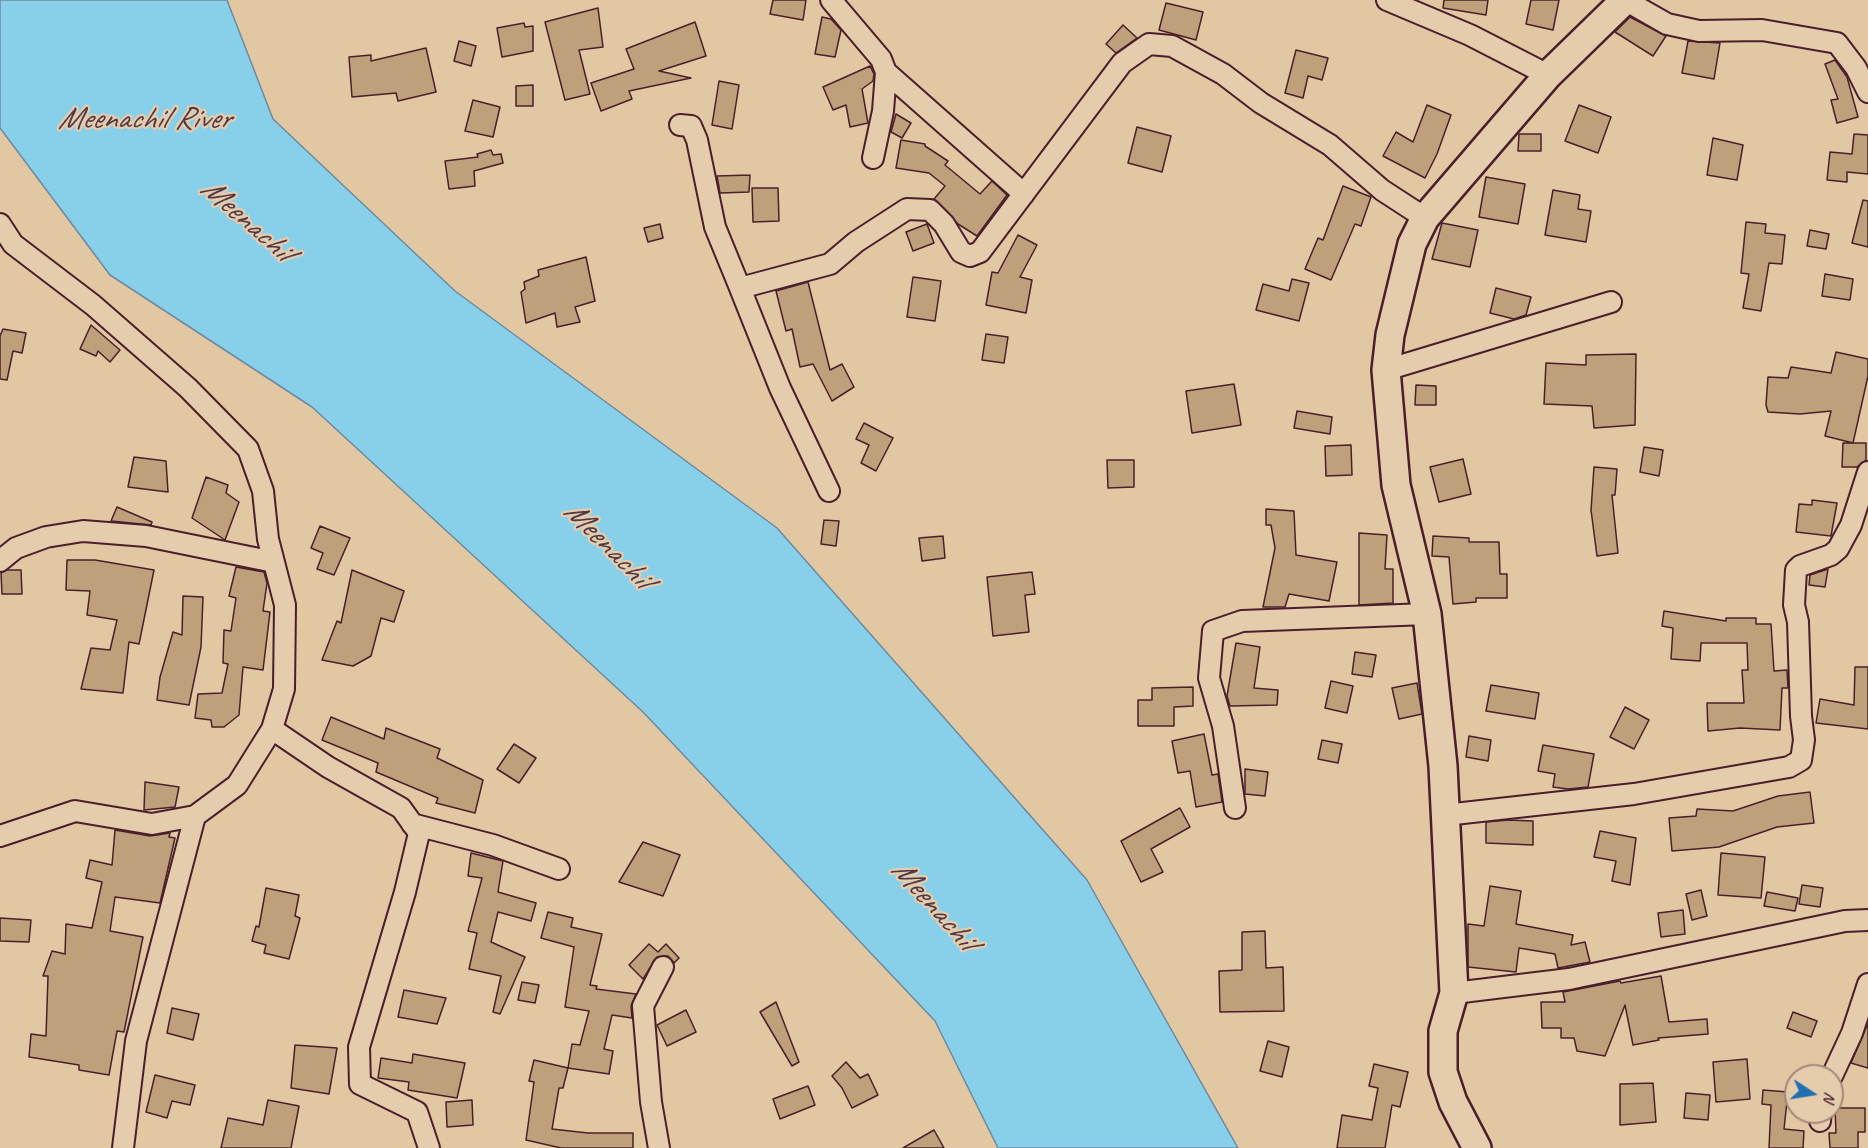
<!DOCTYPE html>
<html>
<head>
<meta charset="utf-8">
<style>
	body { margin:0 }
	#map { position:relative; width:1868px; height:1148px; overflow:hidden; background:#e1c8a3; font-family:Caveat,sans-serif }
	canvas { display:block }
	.north { position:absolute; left:1784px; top:1064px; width:60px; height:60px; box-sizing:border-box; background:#e5ccad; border:2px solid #a78779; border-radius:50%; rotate:102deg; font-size:16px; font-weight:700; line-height:24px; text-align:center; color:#4a1f2b }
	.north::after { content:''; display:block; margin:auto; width:21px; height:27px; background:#1f6fb2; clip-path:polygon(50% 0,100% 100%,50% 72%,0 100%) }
</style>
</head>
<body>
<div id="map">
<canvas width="1868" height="1148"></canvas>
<div class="north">N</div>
</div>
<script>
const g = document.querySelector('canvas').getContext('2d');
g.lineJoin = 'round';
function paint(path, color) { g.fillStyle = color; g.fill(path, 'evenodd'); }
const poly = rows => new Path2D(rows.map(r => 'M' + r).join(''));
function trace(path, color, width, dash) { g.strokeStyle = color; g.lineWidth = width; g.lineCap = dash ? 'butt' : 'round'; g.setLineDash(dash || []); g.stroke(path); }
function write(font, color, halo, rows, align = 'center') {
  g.font = font + ' Caveat,sans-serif'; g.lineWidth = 4.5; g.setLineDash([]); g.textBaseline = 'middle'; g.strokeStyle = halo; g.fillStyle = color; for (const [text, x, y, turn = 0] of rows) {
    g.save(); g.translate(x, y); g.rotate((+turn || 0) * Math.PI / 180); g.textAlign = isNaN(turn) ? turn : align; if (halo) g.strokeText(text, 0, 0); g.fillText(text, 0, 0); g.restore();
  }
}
const water = poly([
	[0,0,227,0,273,119,455,291,777,528,1087,880,1238,1148,998,1148,935,1021,643,712,312,407,110,275,0,128,0,0]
]);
paint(water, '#88d0ea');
trace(water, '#6f899e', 1.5);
const building = poly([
	[773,0,806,0,803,20,770,14,773,0],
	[1444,0,1488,0,1486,15,1443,8,1444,0],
	[1531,0,1559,0,1553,30,1526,24,1531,0],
	[1166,3,1203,12,1196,40,1159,30,1166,3],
	[598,8,603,47,579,50,590,94,565,100,545,22,598,8],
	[822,17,831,19,841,30,835,57,815,54,822,17],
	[1630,17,1666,36,1653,56,1615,32,1630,17],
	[695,22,706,56,659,71,691,78,629,91,632,99,601,111,591,83,634,69,626,49,695,22],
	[524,23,525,27,533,26,533,51,502,57,497,28,524,23],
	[1123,25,1137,38,1116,53,1106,44,1123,25],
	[459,41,476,46,471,66,454,61,459,41],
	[1688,41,1720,43,1714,79,1682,73,1688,41],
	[426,48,436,92,398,101,396,93,352,97,349,57,371,55,371,61,426,48],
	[1296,50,1328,58,1322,80,1308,76,1303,98,1285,93,1296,50],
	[1835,60,1847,77,1858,117,1837,123,1831,100,1838,99,1825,64,1835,60],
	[870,66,874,74,873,81,862,89,868,123,850,127,846,105,833,110,823,87,870,66],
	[719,81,739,85,732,129,712,125,719,81],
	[533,85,533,106,516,106,516,86,533,85],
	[473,100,500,107,493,137,465,131,473,100],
	[1427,105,1451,115,1437,154,1425,178,1383,156,1396,132,1413,142,1427,105],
	[1579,105,1611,117,1598,153,1565,141,1579,105],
	[896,114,911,123,902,138,891,132,896,114],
	[1137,127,1171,136,1162,172,1128,163,1137,127],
	[1519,134,1541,134,1541,151,1518,151,1519,134],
	[1854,134,1868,135,1868,174,1847,172,1847,182,1827,180,1830,152,1852,154,1854,134],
	[1713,138,1743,145,1737,180,1707,175,1713,138],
	[901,140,925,144,925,146,948,161,945,165,980,194,992,181,1007,195,977,236,958,224,934,199,945,186,929,173,896,168,901,140],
	[491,150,493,155,501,154,503,163,474,171,475,186,449,189,445,161,478,157,477,154,491,150],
	[750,175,749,192,720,193,717,176,750,175],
	[1486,177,1525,184,1518,224,1479,217,1486,177],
	[1343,186,1371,197,1361,226,1355,224,1331,280,1305,269,1318,238,1323,240,1343,186],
	[752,188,778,188,779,221,753,222,752,188],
	[1553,190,1580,195,1578,209,1591,211,1586,242,1545,235,1553,190],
	[1863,200,1868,201,1868,247,1852,243,1863,200],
	[1746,222,1766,224,1765,233,1785,235,1782,264,1769,263,1761,311,1743,308,1749,274,1741,273,1746,222],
	[1442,223,1478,230,1470,267,1432,259,1442,223],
	[660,224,663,238,648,242,644,228,660,224],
	[927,224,934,243,913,251,906,232,927,224],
	[1810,230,1829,234,1826,249,1807,246,1810,230],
	[1018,235,1037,245,1020,277,1032,280,1026,313,986,305,992,272,998,273,1018,235],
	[586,257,595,301,575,307,580,322,557,327,555,313,526,323,521,292,525,289,524,282,539,276,538,270,586,257],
	[1825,274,1853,279,1850,300,1822,296,1825,274],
	[913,277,941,281,935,321,907,317,913,277],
	[1292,279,1309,283,1299,321,1256,310,1263,284,1289,291,1292,279],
	[808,282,830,370,842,364,854,387,832,401,813,364,800,367,792,329,786,331,776,291,808,282],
	[1496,288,1531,297,1526,315,1514,319,1490,313,1496,288],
	[91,325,120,350,110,362,98,351,96,356,80,349,91,325],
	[3,329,26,333,22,353,13,351,7,380,0,379,0,336,3,329],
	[986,334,1008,337,1004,363,982,360,986,334],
	[1836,352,1868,359,1868,376,1853,443,1866,443,1866,460,1857,467,1842,467,1843,443,1853,443,1825,436,1831,411,1800,414,1768,412,1766,405,1768,377,1788,378,1791,367,1831,373,1836,352],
	[1636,354,1635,425,1594,428,1592,406,1544,404,1546,363,1586,365,1586,355,1636,354],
	[1234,384,1241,425,1192,433,1186,391,1234,384],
	[1416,385,1436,386,1436,405,1415,405,1416,385],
	[1297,411,1332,417,1330,434,1294,428,1297,411],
	[864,423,893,438,876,471,861,463,869,445,856,439,864,423],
	[1351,445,1352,475,1326,476,1325,446,1351,445],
	[1644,447,1663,450,1659,476,1640,472,1644,447],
	[134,457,166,461,168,492,128,487,134,457],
	[1463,459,1471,494,1439,502,1430,467,1463,459],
	[1107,460,1134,460,1134,487,1108,488,1107,460],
	[1594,467,1617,469,1615,495,1612,495,1618,553,1597,556,1591,510,1594,467],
	[206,477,228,485,226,493,239,502,225,540,192,518,206,477],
	[1812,500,1837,503,1831,536,1796,532,1799,504,1812,505,1812,500],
	[117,507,152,522,151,525,111,521,117,507],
	[1266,509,1294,511,1296,555,1337,562,1329,601,1289,594,1285,607,1263,607,1275,548,1271,525,1266,525,1266,509],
	[824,520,839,521,836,546,821,544,824,520],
	[320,526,350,538,334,575,317,569,323,553,311,548,320,526],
	[1359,533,1387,535,1385,569,1393,569,1393,603,1359,605,1359,533],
	[943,536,945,558,922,561,919,538,943,536],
	[1433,536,1469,538,1469,542,1499,542,1500,574,1507,574,1507,598,1476,598,1476,602,1453,604,1449,557,1432,556,1433,536],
	[67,560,95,560,154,570,139,644,129,642,123,693,81,689,91,648,110,650,117,620,87,615,90,591,66,590,67,560],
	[236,567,264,572,267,583,263,611,270,612,263,670,243,667,239,715,224,727,212,727,211,720,195,718,198,694,222,693,228,664,223,663,224,630,231,631,236,598,229,596,236,567],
	[1828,569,1825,587,1809,585,1810,575,1828,569],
	[7,570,21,570,22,594,2,594,1,573,7,570],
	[352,570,404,591,394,622,381,618,371,656,353,666,322,660,337,621,341,623,352,570],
	[1032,572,1035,594,1025,595,1029,632,993,636,987,577,1032,572],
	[183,596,203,597,201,647,189,705,157,700,160,677,173,632,182,635,183,596],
	[1664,611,1726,621,1726,618,1756,618,1756,624,1771,624,1774,671,1787,670,1788,688,1782,688,1780,730,1740,728,1708,731,1707,703,1744,703,1742,670,1748,670,1747,643,1701,643,1700,661,1671,659,1673,628,1662,626,1664,611],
	[1236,643,1260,647,1254,688,1278,690,1277,705,1230,706,1227,696,1236,643],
	[1355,652,1376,655,1372,677,1352,674,1355,652],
	[1855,667,1868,667,1868,729,1816,723,1820,699,1854,705,1855,667],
	[1331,681,1353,686,1347,713,1325,708,1331,681],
	[1417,683,1422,714,1399,719,1392,688,1417,683],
	[1491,685,1539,693,1535,719,1486,711,1491,685],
	[1193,687,1193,706,1174,707,1174,726,1138,726,1138,700,1152,700,1152,688,1193,687],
	[1625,707,1649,720,1634,749,1610,737,1625,707],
	[331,717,384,739,386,728,440,749,437,758,483,780,475,813,436,803,438,798,376,772,378,763,322,740,331,717],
	[1204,734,1212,775,1218,774,1222,802,1196,807,1190,771,1178,773,1172,741,1204,734],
	[1469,736,1491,740,1488,761,1466,757,1469,736],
	[1322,740,1342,744,1338,763,1318,759,1322,740],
	[514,744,536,758,519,783,497,769,514,744],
	[1543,745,1594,754,1588,787,1568,789,1553,787,1555,774,1538,771,1543,745],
	[1245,769,1268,772,1265,796,1245,794,1245,769],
	[145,782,179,787,175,807,144,810,145,782],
	[1810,792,1814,823,1777,827,1719,847,1672,851,1669,818,1696,816,1697,809,1733,811,1778,796,1810,792],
	[1180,808,1190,827,1151,849,1163,872,1141,882,1121,841,1180,808],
	[1508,820,1533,821,1533,845,1486,843,1486,822,1508,820],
	[115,830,150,836,170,833,169,837,175,838,160,903,115,897,110,931,143,937,124,1032,117,1031,109,1075,79,1070,79,1065,29,1057,31,1034,46,1036,48,976,43,976,52,951,65,954,66,924,92,928,102,882,86,878,90,860,112,865,115,830],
	[1600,831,1636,838,1630,885,1612,881,1616,861,1594,857,1600,831],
	[643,842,680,855,663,896,619,882,643,842],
	[471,853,503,861,498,892,536,903,531,921,498,912,491,942,525,957,500,1014,493,1012,501,976,469,969,477,933,468,931,482,878,468,876,471,853],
	[1721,853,1765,857,1761,898,1718,895,1721,853],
	[1802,885,1823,888,1820,907,1799,904,1802,885],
	[1490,886,1521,891,1516,924,1573,935,1571,945,1585,942,1590,962,1558,968,1555,954,1519,948,1516,972,1468,967,1468,924,1484,926,1490,886],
	[266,888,299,895,295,916,300,918,289,959,264,953,266,945,252,941,256,926,259,927,266,888],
	[1701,890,1707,916,1692,920,1686,894,1701,890],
	[1767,892,1798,898,1795,911,1764,906,1767,892],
	[1683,910,1685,934,1661,937,1658,913,1683,910],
	[548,912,573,918,571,927,602,934,590,985,597,986,596,989,636,994,631,1006,632,1018,612,1015,604,1049,613,1051,609,1074,568,1068,572,1044,580,1045,589,1011,565,1007,574,947,541,938,548,912],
	[0,918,31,920,29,942,0,941,0,918],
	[1265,931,1266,968,1283,967,1284,1011,1220,1012,1219,971,1242,970,1242,932,1265,931],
	[649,944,658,952,666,944,679,958,674,963,668,956,657,957,643,979,629,965,649,944],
	[1661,976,1669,1022,1707,1019,1708,1034,1658,1038,1659,1040,1633,1045,1625,1005,1605,1056,1577,1051,1574,1038,1561,1038,1561,1028,1542,1028,1541,1002,1565,1002,1563,992,1620,981,1621,983,1661,976],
	[522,982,539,985,535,1003,518,1000,522,982],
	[404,990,446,998,437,1024,398,1017,404,990],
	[776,1002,799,1062,792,1066,760,1012,776,1002],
	[172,1008,199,1014,193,1040,167,1033,172,1008],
	[686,1010,696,1032,667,1046,657,1025,686,1010],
	[1793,1012,1817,1021,1811,1037,1787,1028,1793,1012],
	[1868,1023,1868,1068,1851,1063,1868,1023],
	[1268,1041,1289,1047,1282,1077,1260,1071,1268,1041],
	[295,1045,337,1048,329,1094,291,1088,295,1045],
	[413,1054,465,1063,457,1098,408,1090,409,1082,378,1078,381,1058,412,1063,413,1054],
	[1747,1059,1750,1099,1716,1102,1713,1062,1747,1059],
	[534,1060,568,1068,563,1088,559,1088,552,1129,588,1133,633,1133,633,1148,561,1148,526,1140,534,1082,529,1081,534,1060],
	[846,1062,860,1078,868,1074,878,1095,852,1108,842,1088,832,1076,846,1062],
	[1374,1064,1408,1072,1400,1107,1392,1105,1385,1148,1337,1148,1342,1115,1372,1120,1378,1088,1369,1086,1374,1064],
	[155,1075,195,1085,190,1105,172,1101,167,1118,146,1112,155,1075],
	[1653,1083,1656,1122,1620,1125,1620,1084,1653,1083],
	[808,1086,815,1105,780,1119,773,1099,808,1086],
	[1763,1090,1788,1092,1784,1129,1804,1131,1803,1148,1769,1148,1771,1105,1762,1104,1763,1090],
	[1686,1093,1710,1095,1708,1120,1684,1118,1686,1093],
	[268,1100,299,1106,291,1148,221,1148,228,1118,263,1125,268,1100],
	[472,1100,473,1125,447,1127,446,1102,472,1100],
	[1835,1108,1865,1108,1865,1132,1858,1132,1858,1148,1830,1148,1829,1133,1836,1133,1835,1108],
	[934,1130,944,1148,903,1148,934,1130]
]);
paint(building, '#bea17b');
trace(building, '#4a1f2b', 1.5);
const minor = poly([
	[831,0,881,59,886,72,883,111,873,158],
	[1387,0,1470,35,1548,75],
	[1625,0,1667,24,1699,31,1762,30,1837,43,1856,68,1868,92],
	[886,72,1024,194],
	[680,125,691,126,697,140,715,227,740,288],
	[0,224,13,244,93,305,188,388,248,449,263,491,268,539,285,605,284,689,272,729,328,767,401,808,419,833,405,892,359,1047,360,1084,417,1112,429,1148],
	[1386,370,1611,302],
	[829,491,780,388,740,288,830,264,856,242,907,209,930,210,944,224,961,252,970,256,980,252,1122,63,1149,44,1172,46,1223,74,1261,103,1330,145,1382,190,1425,218],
	[0,561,16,548,46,537,83,531,146,536,274,562],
	[1235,808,1223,726,1209,678,1213,631,1242,621,1427,614],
	[1445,815,1634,794,1789,767,1801,760,1804,740,1801,716,1798,622,1794,605,1796,570,1800,566,1831,555,1838,549,1851,525,1868,472],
	[412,824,493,845,559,869],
	[0,836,75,811,152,824,195,816,237,785,272,729],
	[1454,993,1569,979,1845,921,1868,920],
	[1832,1076,1852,1033,1868,984],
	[1820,1121,1821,1112],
	[123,1148,136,1041,195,816],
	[659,1148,651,1102,643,1006,663,967]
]);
const secondary = poly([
	[1477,1148,1453,1102,1443,1072,1443,1031,1454,993,1443,766,1427,614,1396,485,1386,370,1390,335,1412,244,1425,218,1548,75,1625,0]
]);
trace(minor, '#4a1f2b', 24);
trace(secondary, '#4a1f2b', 32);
trace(minor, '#e5ccad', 20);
trace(secondary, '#e5ccad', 27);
write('italic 32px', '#533a48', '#e5ccad', [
	["Meenachil River",144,120],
	["Meenachil",246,220,41],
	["Meenachil",607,545,45],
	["Meenachil",933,905,48]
]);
</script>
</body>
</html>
